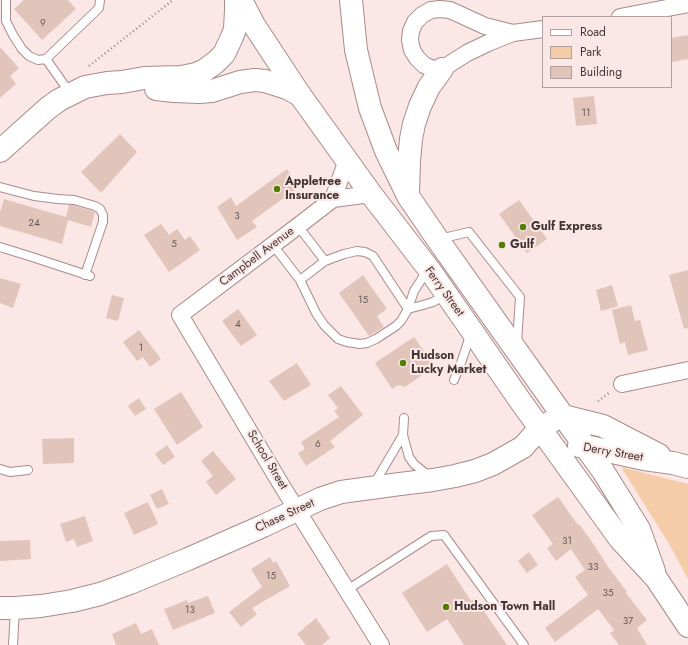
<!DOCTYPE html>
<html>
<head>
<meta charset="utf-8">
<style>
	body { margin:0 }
	#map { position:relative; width:688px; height:645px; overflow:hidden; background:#fbe7e6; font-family:Jost,sans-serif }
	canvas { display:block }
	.legend { position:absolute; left:542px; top:16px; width:130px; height:72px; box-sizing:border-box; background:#fbe7e6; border:1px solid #b1a09f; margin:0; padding:5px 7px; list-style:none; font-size:12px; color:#413534 }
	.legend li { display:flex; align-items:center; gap:8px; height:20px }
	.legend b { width:20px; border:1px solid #b1a09f }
</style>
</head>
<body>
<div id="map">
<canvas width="688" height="645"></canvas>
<ul class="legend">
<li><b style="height:5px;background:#fff"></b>Road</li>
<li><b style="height:11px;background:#f5cca8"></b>Park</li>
<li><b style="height:11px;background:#e2c5ba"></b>Building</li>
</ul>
</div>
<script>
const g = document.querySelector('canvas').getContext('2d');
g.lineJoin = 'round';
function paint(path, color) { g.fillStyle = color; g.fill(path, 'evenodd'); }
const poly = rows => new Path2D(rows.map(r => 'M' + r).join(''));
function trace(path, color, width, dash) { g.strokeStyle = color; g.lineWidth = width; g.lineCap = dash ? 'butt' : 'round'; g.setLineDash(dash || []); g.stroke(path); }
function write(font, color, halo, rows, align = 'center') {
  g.font = font + ' Jost,sans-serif'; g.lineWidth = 4; g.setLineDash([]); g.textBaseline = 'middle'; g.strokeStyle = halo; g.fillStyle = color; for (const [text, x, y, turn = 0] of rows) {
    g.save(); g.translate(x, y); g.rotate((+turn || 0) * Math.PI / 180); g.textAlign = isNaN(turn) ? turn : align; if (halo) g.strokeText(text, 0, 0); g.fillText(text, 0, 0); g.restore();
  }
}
paint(poly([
	[621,467,688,484,688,579,668,542]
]), '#f5cca8');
paint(poly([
	[24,0,68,0,76,9,42,40,14,9],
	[688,35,688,59,671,62,671,38],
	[0,47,19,68,10,76,16,84,0,98],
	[594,96,597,124,576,126,573,98],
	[120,134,137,152,101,193,81,172],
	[287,169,299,187,252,221,257,227,237,240,217,207,231,197,236,206],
	[4,199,66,217,69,205,73,205,95,212,91,227,68,220,62,244,0,226,0,212],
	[519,200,547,239,527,253,499,214],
	[161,224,169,235,177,229,185,240,190,236,200,250,169,272,144,235],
	[688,270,688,328,684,329,669,275],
	[363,275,387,309,377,316,384,327,369,336,339,293],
	[0,278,21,284,13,308,0,303],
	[612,285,618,306,601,311,596,290],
	[112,295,124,298,118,321,106,318],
	[631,305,635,321,640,320,648,350,628,355,625,342,620,344,612,310],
	[238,309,257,335,241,346,222,321],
	[139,330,161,359,150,367,143,357,137,361,123,342],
	[414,337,432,363,425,368,425,373,405,387,398,385,392,389,375,363],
	[297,363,311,385,284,401,269,381],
	[341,386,363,415,330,441,335,447,306,466,298,453,305,449,301,442,339,417,334,411,338,408,328,395],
	[181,392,203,427,177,445,154,409],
	[139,398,146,409,135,416,128,406],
	[74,438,74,463,43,464,42,439],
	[167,445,175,457,163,465,155,454],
	[213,451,236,479,216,495,206,482,213,476,201,461],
	[162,489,169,504,157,509,150,495],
	[558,497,578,525,579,524,590,539,609,568,627,592,626,593,647,620,637,628,647,645,619,645,610,633,614,630,598,609,555,642,545,628,588,595,575,577,585,570,571,549,556,561,547,548,553,544,532,515],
	[148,502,158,524,134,535,124,513],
	[85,516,93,541,77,547,74,539,66,542,60,524],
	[30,540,31,559,0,561,0,541],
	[529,552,538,565,527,573,518,561],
	[270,557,273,563,276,561,290,586,252,608,257,614,241,627,229,612,262,587,251,569],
	[447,564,471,601,475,598,507,645,464,645,447,619,427,632,402,593],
	[208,596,215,613,173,630,164,609,187,600,188,603],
	[316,618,330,638,322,645,306,645,297,634],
	[136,623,141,634,152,629,159,645,115,645,116,645,112,634]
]), '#e2c5ba');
const lane = poly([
	[6,0,6,21,13,35,22,49,29,56,38,60,46,59,70,93],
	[46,59,99,8,100,0],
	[0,187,34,196,58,199,74,200,95,206,100,209,103,215,103,222,85,275],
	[298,226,325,261,344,254,357,251,365,252,373,256,408,309,414,291,423,277,430,273],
	[439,239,469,232,520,297,517,343],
	[273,245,300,280,325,261],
	[0,247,29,256,90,276],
	[300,280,316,313,324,325,338,339,347,342,360,344,367,343,376,339,396,326,401,321,408,309,423,305,433,302,445,295],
	[454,380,461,363,471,333],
	[404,418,403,435,409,457,414,464,430,477],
	[0,469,10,472,28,470],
	[374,484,403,435],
	[347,590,431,536,444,535,524,645],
	[13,645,15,609]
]);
const street = poly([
	[440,9,450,10,485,26,513,33,488,43,467,53,442,69,433,69,424,65,417,58,412,50,410,40,411,31,415,22,422,15,431,10,440,9],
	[620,17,688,4],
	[513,33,543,29],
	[371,194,333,199,298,226,180,315,282,486,381,645],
	[333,199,347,160],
	[622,384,688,370]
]);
const secondary = poly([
	[156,89,174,91,199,92,212,91,240,82,255,80,265,81,287,88,300,95],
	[0,151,48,108,59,100,85,87,107,83,122,82,144,78,181,77,196,74,205,70,216,62,224,54,232,37,235,29,236,10,236,0]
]);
const primary = poly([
	[241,0,254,25,300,95,371,194,431,272,472,331,521,402,620,539,656,578,688,626],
	[351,0,356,50,370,108,386,151,408,196,438,240,563,416,603,471,639,529,654,571],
	[408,192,409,161,411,139,414,124,420,106,429,87,442,69],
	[563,416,603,426,659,455],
	[579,446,585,446,644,459,673,463,688,467],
	[0,608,15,608,41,606,72,601,100,594,130,583,188,559,263,526,320,499,341,492,400,484,433,480,455,476,475,471,493,464,523,447,540,428,551,422]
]);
trace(lane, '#a98b8a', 10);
trace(street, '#a98b8a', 18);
trace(secondary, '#a98b8a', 24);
trace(primary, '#a98b8a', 24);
trace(poly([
	[89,66,173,0],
	[598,401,609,393]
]), '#988887', 2.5, [1, 3]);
trace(lane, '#fff', 8);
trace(street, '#fff', 16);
trace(secondary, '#fff', 22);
trace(primary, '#fff', 22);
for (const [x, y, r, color] of [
	[277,189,4,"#537d00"],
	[523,227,4,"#537d00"],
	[502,245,4,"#537d00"],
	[403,363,4,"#537d00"],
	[446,607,4,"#537d00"]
]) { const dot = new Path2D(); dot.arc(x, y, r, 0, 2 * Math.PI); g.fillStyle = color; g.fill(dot); trace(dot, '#fbe7e6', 1.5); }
write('10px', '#695956', null, [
	["9",43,24],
	["11",586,114],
	["3",237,217],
	["24",34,224],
	["5",174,245],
	["15",363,301],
	["4",238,325],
	["1",141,349],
	["6",318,445],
	["31",567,542],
	["33",593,568],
	["15",271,577],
	["35",608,594],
	["13",190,611],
	["37",628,622]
]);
write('bold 12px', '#413534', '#fbe7e6', [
	["Appletree",285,182],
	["Insurance",285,196],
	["Gulf Express",531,227],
	["Gulf",510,245],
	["Hudson",411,356],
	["Lucky Market",411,370],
	["Hudson Town Hall",454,607]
], 'left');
write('12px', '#413534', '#fbe7e6', [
	["Campbell Avenue",257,257,-37],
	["Ferry Street",444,292,54],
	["Derry Street",613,453,10],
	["School Street",267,460,59],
	["Chase Street",285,516,-25]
]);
</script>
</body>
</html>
